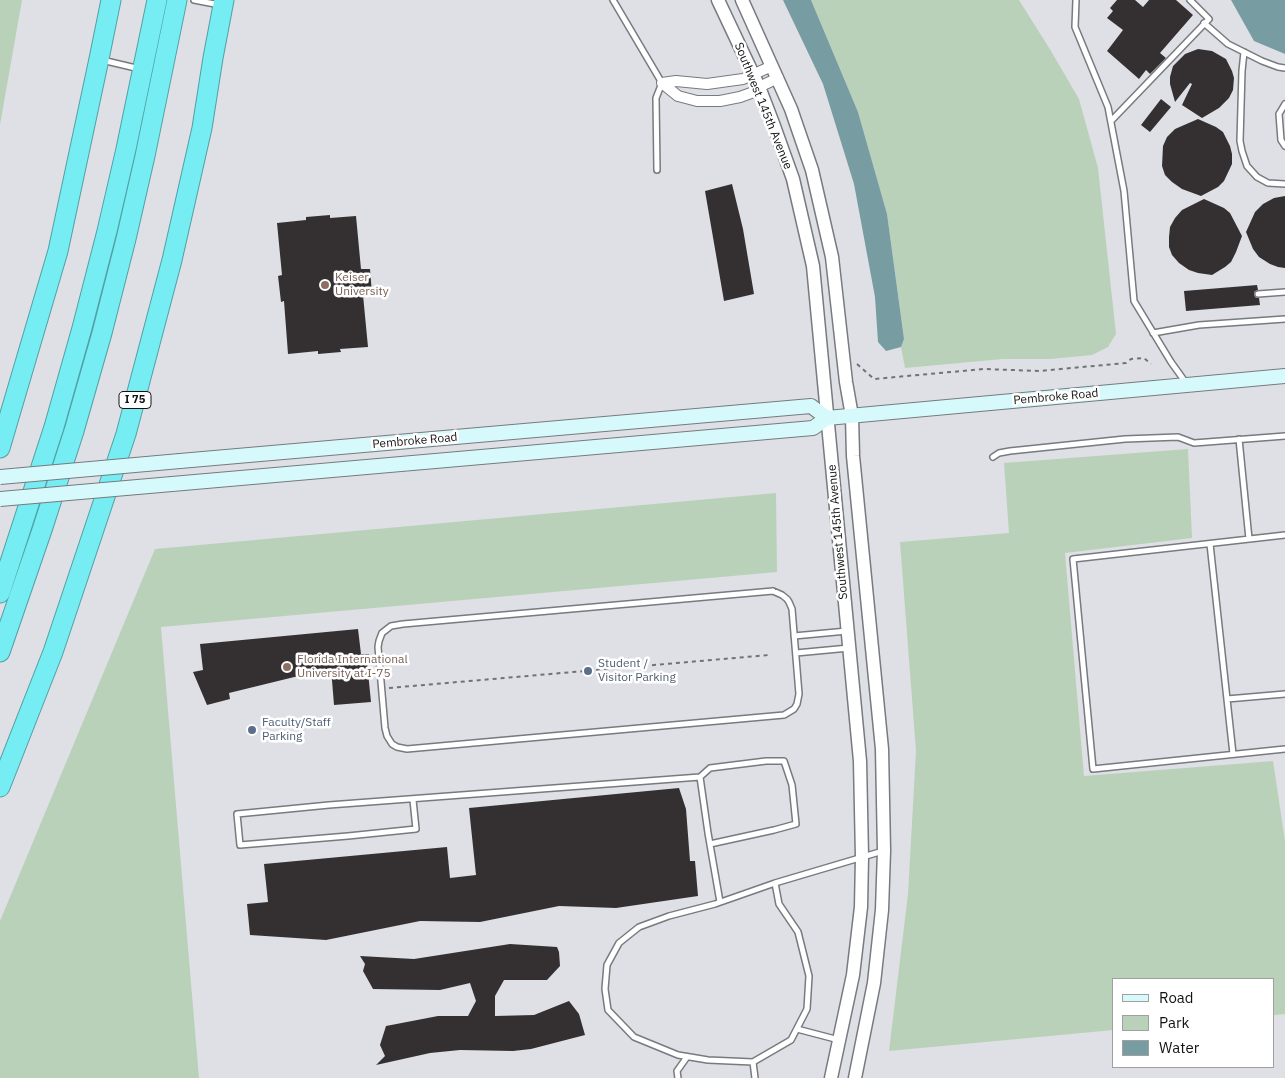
<!DOCTYPE html>
<html>
<head>
<meta charset="utf-8">
<style>
	body { margin:0 }
	#map { position:relative; width:1285px; height:1078px; overflow:hidden; background:#dee0e5; font-family:"IBM Plex Sans",sans-serif }
	canvas { display:block }
	.legend { position:absolute; left:1112px; top:978px; width:162px; height:90px; box-sizing:border-box; background:#fff; border:1px solid #a0a0a1; margin:0; padding:6px 9px; list-style:none; font-size:15px; color:#121214 }
	.legend li { display:flex; align-items:center; gap:10px; height:25px }
	.legend b { width:25px; border:1px solid #a0a0a1 }
</style>
</head>
<body>
<div id="map">
<canvas width="1285" height="1078"></canvas>
<ul class="legend">
<li><b style="height:6px;background:#d6fafb"></b>Road</li>
<li><b style="height:14px;background:#bad1b9"></b>Park</li>
<li><b style="height:14px;background:#779ca2"></b>Water</li>
</ul>
</div>
<script>
const g = document.querySelector('canvas').getContext('2d');
g.lineJoin = 'round';
function paint(path, color) { g.fillStyle = color; g.fill(path, 'evenodd'); }
const poly = rows => new Path2D(rows.map(r => 'M' + r).join(''));
function trace(path, color, width, dash) { g.strokeStyle = color; g.lineWidth = width; g.lineCap = dash ? 'butt' : 'round'; g.setLineDash(dash || []); g.stroke(path); }
function write(font, color, halo, rows, align = 'center') {
  g.font = font + ' "IBM Plex Sans",sans-serif'; g.lineWidth = 5; g.setLineDash([]); g.textBaseline = 'middle'; g.strokeStyle = halo; g.fillStyle = color; for (const [text, x, y, turn = 0] of rows) {
    g.save(); g.translate(x, y); g.rotate((+turn || 0) * Math.PI / 180); g.textAlign = isNaN(turn) ? turn : align; if (halo) g.strokeText(text, 0, 0); g.fillText(text, 0, 0); g.restore();
  }
}
paint(poly([
	[0,0,22,0,0,125],
	[811,0,1019,0,1051,51,1079,99,1098,168,1116,334,1108,347,1092,355,1051,359,1003,359,905,368,901,347,904,339,887,214,858,112],
	[1188,449,1192,538,1065,553,1084,776,1273,761,1285,841,1285,1014,1274,1015,1274,979,1114,979,1114,1030,889,1051,908,894,916,751,900,542,1009,533,1004,463],
	[776,493,777,572,161,627,199,1078,0,1078,0,921,155,549]
]), '#bad1b9');
paint(poly([
	[783,0,811,0,858,112,887,214,904,339,901,347,886,351,878,342,875,297,854,184,823,84],
	[1231,0,1285,0,1285,54,1254,41]
]), '#779ca2');
paint(poly([
	[1117,0,1135,0,1143,7,1149,0,1176,0,1193,15,1160,53,1166,58,1150,74,1146,70,1139,79,1107,51,1123,30,1107,18,1113,11,1110,8],
	[1198,49,1212,51,1226,59,1232,71,1234,78,1233,90,1229,98,1219,108,1202,118,1182,105,1192,84,1190,83,1175,102,1170,84,1170,77,1173,66,1185,54],
	[1161,99,1171,107,1150,132,1141,125],
	[1198,119,1216,127,1223,132,1230,146,1232,154,1232,164,1224,181,1218,187,1201,196,1182,189,1172,182,1165,175,1162,166,1163,146,1167,137,1175,129],
	[732,184,743,229,754,294,724,301,705,191],
	[1285,196,1285,268,1278,267,1270,264,1259,257,1253,249,1246,232,1255,212,1263,204,1274,198],
	[1204,199,1224,208,1230,213,1242,236,1236,252,1231,262,1225,267,1212,275,1198,273,1189,270,1179,263,1172,255,1169,247,1169,237,1170,227,1175,218,1182,210],
	[330,215,330,218,356,216,361,269,370,269,372,294,363,295,368,347,340,349,341,352,318,354,318,351,288,354,284,301,281,302,278,276,282,275,277,223,306,220,306,217],
	[1257,285,1258,290,1254,292,1254,295,1256,298,1259,298,1260,305,1186,311,1184,291],
	[358,629,361,654,369,654,370,662,367,662,371,702,334,705,331,668,229,693,230,699,207,705,193,672,203,670,200,644],
	[679,788,686,809,690,861,695,861,698,896,616,908,559,906,480,922,420,921,326,940,250,935,247,904,268,902,264,864,447,847,450,878,476,875,469,808],
	[510,944,557,947,559,952,560,966,547,980,504,980,495,996,495,1016,534,1015,569,1001,579,1014,585,1035,531,1049,513,1051,460,1050,430,1053,376,1065,385,1056,380,1045,386,1026,438,1016,468,1016,476,1001,470,983,440,990,373,989,363,971,365,964,360,956,414,959]
]), '#343032');
const service = poly([
	[194,0,220,5],
	[613,0,662,83,656,98,657,170],
	[1076,0,1075,27,1108,107,1124,191,1134,301,1171,362,1186,383],
	[1204,23,1228,44,1262,61,1278,67,1285,68],
	[1244,52,1242,71,1240,141,1242,151,1247,166,1257,177,1268,183,1285,184],
	[102,60,140,69],
	[1285,104,1279,114,1281,140,1285,146],
	[1111,121,1209,19,1190,0],
	[1258,294,1285,292],
	[1153,333,1199,325,1285,319],
	[1239,439,1249,539],
	[993,457,999,453,1010,451,1125,439,1178,437,1194,443,1285,436],
	[1285,535,1073,559,1093,769,1285,749],
	[1210,544,1233,754],
	[773,591,782,595,787,599,789,602,792,609,799,694,797,704,794,709,784,715,407,749,397,747,392,744,387,736,385,728,378,647,379,641,382,633,391,626,403,624,773,591],
	[794,636,847,631],
	[796,653,849,648],
	[1227,699,1285,694],
	[413,800,416,829,348,836,240,845,237,814,329,805,700,777],
	[710,844,774,830,796,824,792,785,784,761,766,761,710,768,700,777,708,833,720,902],
	[775,883,715,904,669,916,639,927,619,943,607,965,605,989,608,1010,634,1037,678,1055,708,1060,753,1062,791,1040,807,1009,809,976,798,932,779,904,775,883,883,851],
	[797,1029,839,1040],
	[753,1062,755,1078],
	[678,1078,677,1071,687,1057]
]);
const minor = poly([
	[662,83,678,96,697,101,720,101,740,97,751,93,759,87,778,78],
	[662,83,676,81,707,84,743,79,772,66]
]);
const tertiary = poly([
	[718,0,759,87,774,126,793,179,813,266,860,761,862,857,861,907,853,975,831,1078],
	[742,0,791,109,812,170,832,257,846,382,852,416,853,456,882,749,884,851,882,910,874,983,855,1078]
]);
const secondary = poly([
	[180,461,811,406,827,418],
	[172,484,813,428,827,418,1285,376]
]);
const motorway = poly([
	[0,448,58,251,99,59,111,0],
	[0,593,54,427,82,328,107,231,126,149,157,0],
	[0,652,42,530,74,431,102,333,126,239,145,156,177,0],
	[0,787,53,652,126,434,172,260,202,128,213,58,224,0]
]);
trace(service, '#777a7e', 8);
trace(minor, '#777a7e', 12);
trace(tertiary, '#777a7e', 15);
trace(secondary, '#777a7e', 16);
trace(motorway, '#52a0a4', 21);
trace(poly([
	[857,364,874,379,984,369,1039,371,1126,363,1131,359,1144,358,1151,364],
	[389,688,769,655]
]), '#717276', 2, [4, 4]);
trace(service, '#fff', 5);
trace(minor, '#fff', 10);
trace(tertiary, '#fff', 12);
trace(secondary, '#d6fafb', 14);
trace(motorway, '#75edf2', 19);
const secondaryBridge = poly([
	[0,477,180,461],
	[0,499,172,484]
]);
trace(secondaryBridge, '#777a7e', 16, []);
trace(secondaryBridge, '#d6fafb', 14);
for (const [x, y, r, color] of [
	[325,285,5,"#8d6e63"],
	[287,667,5,"#8d6e63"],
	[588,671,5,"#5c6f8a"],
	[252,730,5,"#5c6f8a"]
]) { const dot = new Path2D(); dot.arc(x, y, r, 0, 2 * Math.PI); g.fillStyle = color; g.fill(dot); trace(dot, '#fff', 2); }
for (const [x, y, w] of [
	[135,400,32]
]) { const box = new Path2D(); box.roundRect(x - w / 2, y - 8.5, w, 17, 4); g.fillStyle = '#fff'; g.fill(box); trace(box, '#121214', 1); }
write('bold 11px', '#121214', null, [
	["I 75",135,400]
]);
write('12px', '#121214', '#fff', [
	["Southwest 145th Avenue",763,106,68],
	["Pembroke Road",1056,397,-5],
	["Pembroke Road",415,441,-5],
	["Southwest 145th Avenue",838,532,-95]
]);
write('12px', '#785e54', '#fff', [
	["Keiser",335,278],
	["University",335,292],
	["Florida International",297,660],
	["University at I-75",297,674]
], 'left');
write('12px', '#4e5e75', '#fff', [
	["Student /",598,664],
	["Visitor Parking",598,678],
	["Faculty/Staff",262,723],
	["Parking",262,737]
], 'left');
</script>
</body>
</html>
